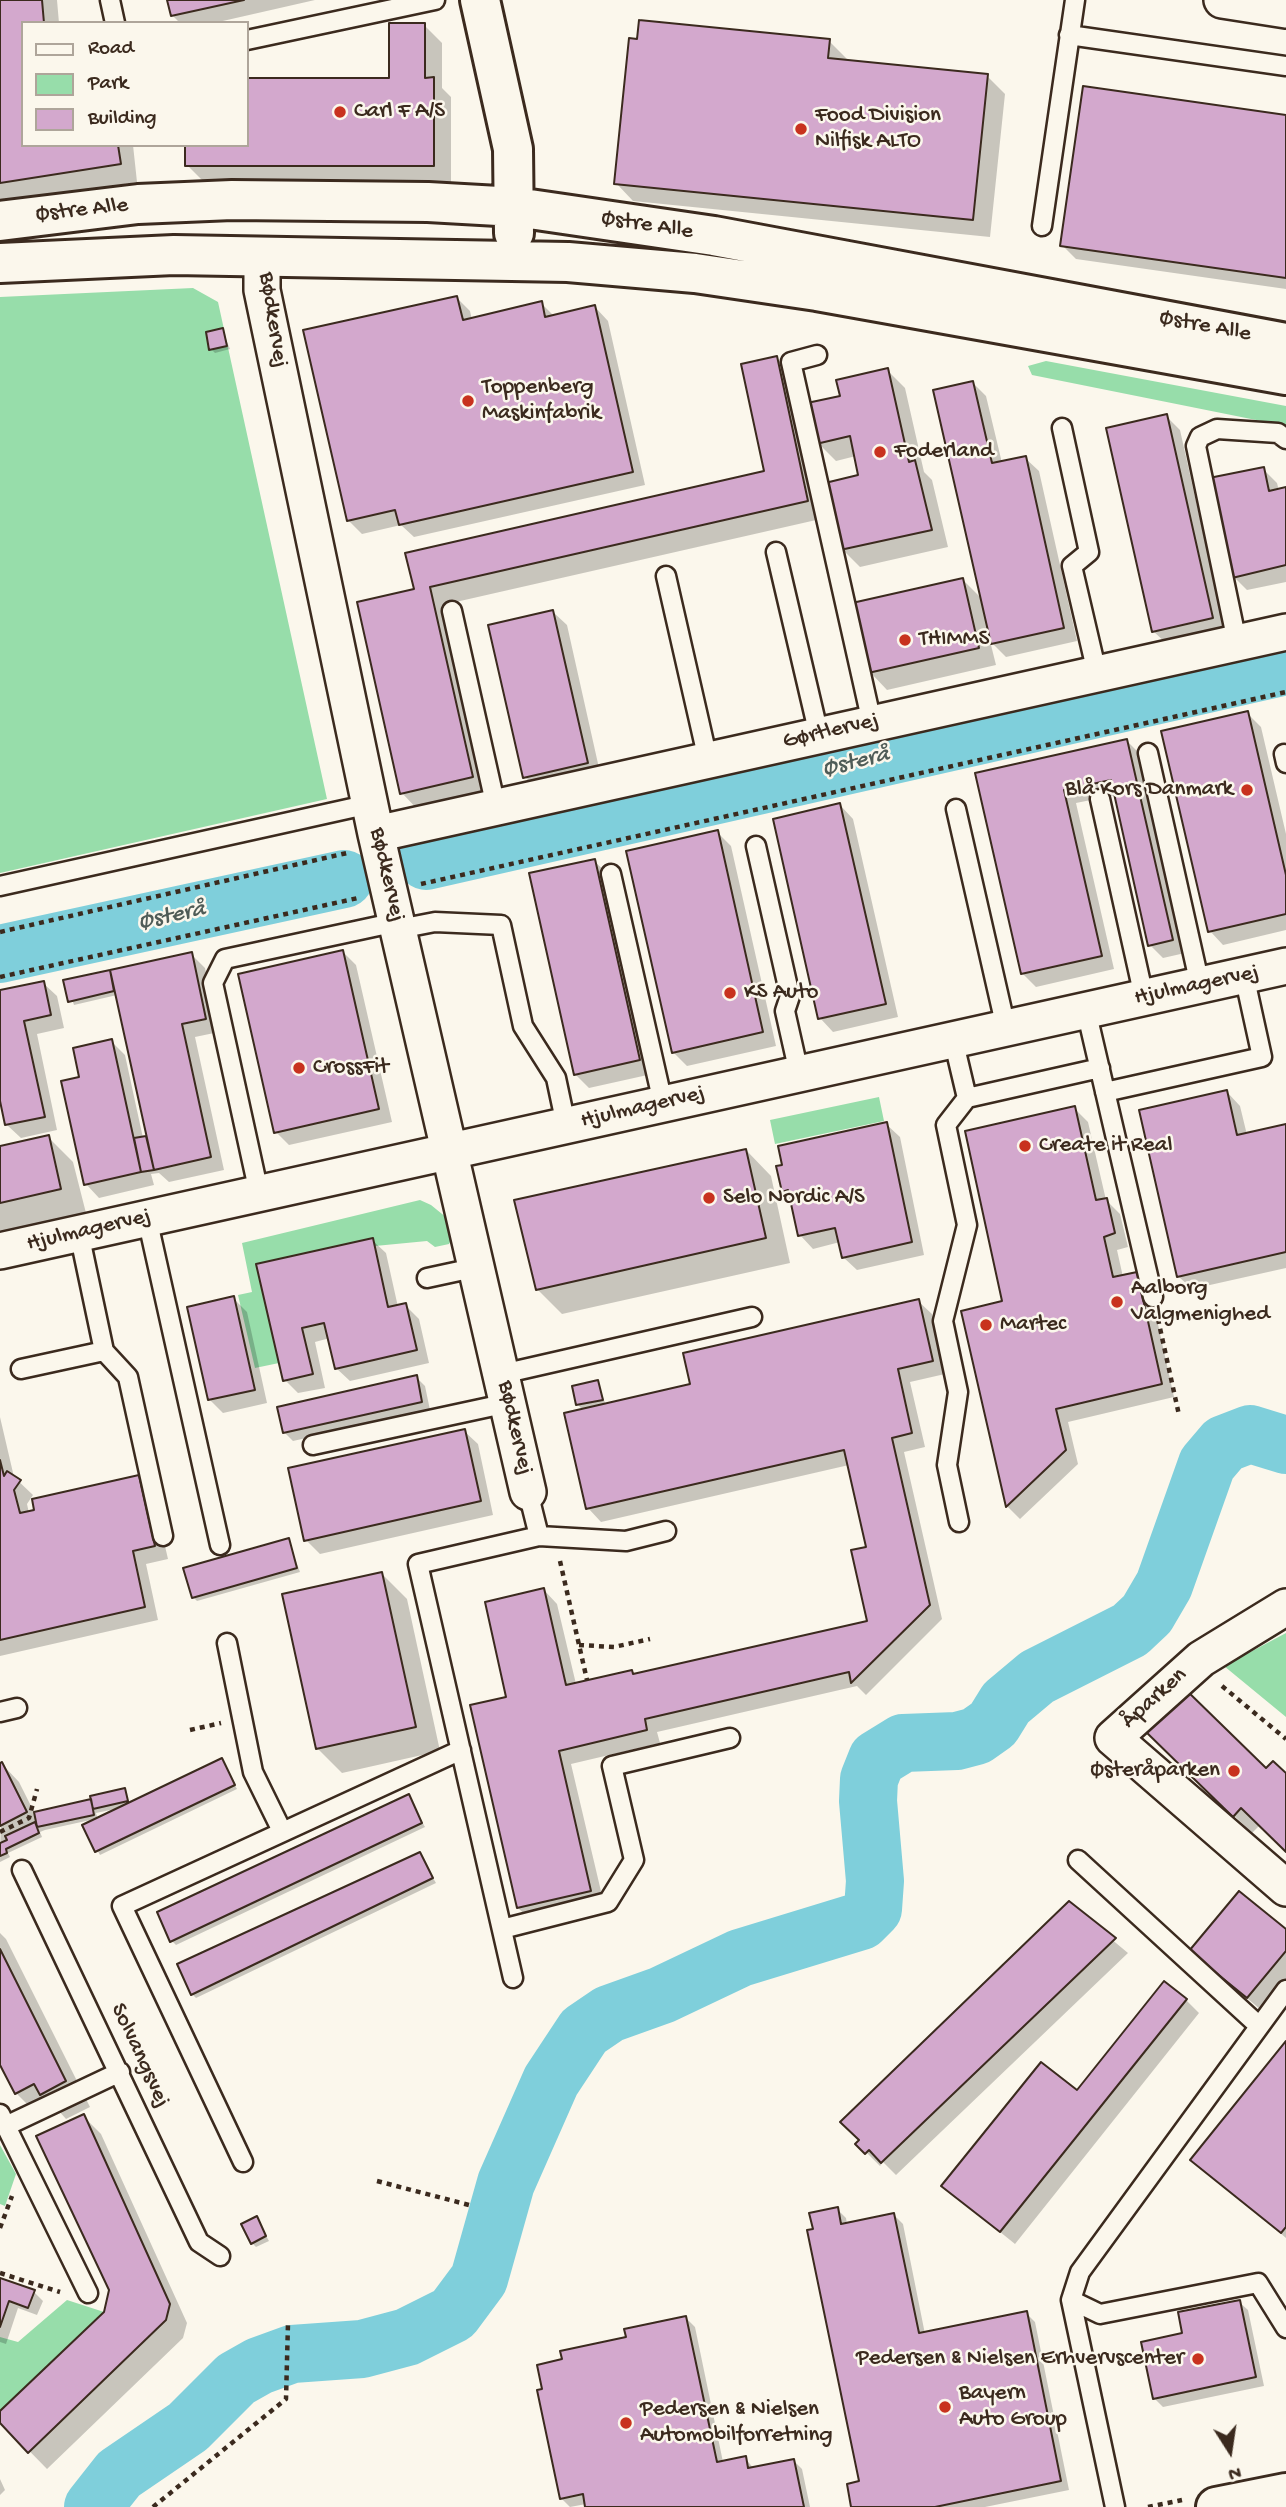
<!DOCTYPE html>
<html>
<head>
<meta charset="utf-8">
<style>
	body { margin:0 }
	#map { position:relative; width:1286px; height:2507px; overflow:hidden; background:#fbf7ec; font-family:"Gochi Hand",sans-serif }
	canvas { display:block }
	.legend { position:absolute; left:21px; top:21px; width:228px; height:126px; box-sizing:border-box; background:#fbf7ec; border:2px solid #aea59a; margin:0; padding:9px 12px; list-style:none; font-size:21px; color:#3b2a1e }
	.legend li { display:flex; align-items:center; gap:14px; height:35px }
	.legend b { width:35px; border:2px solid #aea59a }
	.north { position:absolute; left:1195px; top:2416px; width:70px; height:70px; -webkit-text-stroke:5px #fbf7ec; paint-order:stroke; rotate:168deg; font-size:19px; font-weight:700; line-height:28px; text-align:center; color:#3b2a1e }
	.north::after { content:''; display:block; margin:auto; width:24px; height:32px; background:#3b2a1e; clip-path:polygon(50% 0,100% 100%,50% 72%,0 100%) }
</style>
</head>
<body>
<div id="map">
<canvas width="1286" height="2507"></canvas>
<ul class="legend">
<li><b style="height:9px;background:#fbf7ec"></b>Road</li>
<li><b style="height:19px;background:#97ddaa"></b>Park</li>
<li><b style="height:19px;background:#d3a8cd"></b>Building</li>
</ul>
<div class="north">N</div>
</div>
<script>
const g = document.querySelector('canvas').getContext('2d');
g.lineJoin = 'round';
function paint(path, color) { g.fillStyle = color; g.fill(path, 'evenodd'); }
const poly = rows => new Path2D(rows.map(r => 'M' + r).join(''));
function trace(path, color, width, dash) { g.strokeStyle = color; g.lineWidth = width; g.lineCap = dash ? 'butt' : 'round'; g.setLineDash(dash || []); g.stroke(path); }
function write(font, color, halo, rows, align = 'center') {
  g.font = font + ' "Gochi Hand",sans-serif'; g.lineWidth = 5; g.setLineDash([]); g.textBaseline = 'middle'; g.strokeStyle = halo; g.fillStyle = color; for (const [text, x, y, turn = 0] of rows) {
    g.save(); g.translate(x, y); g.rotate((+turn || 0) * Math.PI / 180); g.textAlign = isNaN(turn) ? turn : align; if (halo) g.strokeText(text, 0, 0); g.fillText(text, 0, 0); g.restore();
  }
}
paint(poly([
	[193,288,218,302,327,799,0,873,0,297],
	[1046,361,1286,406,1286,426,1032,375,1028,366],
	[879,1097,884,1121,775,1144,770,1120],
	[420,1200,431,1205,447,1218,451,1240,449,1244,435,1247,427,1241,375,1246,372,1238,257,1264,279,1363,255,1368,238,1295,252,1292,242,1243],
	[1286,1633,1286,1717,1224,1666],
	[0,2145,16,2174,5,2206,0,2204],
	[67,2300,104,2312,0,2411,0,2337,18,2342]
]), '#97ddaa');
paint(poly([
	[0,0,57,0,59,23,23,23,23,145,133,145,137,182,0,203],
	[169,0,315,0,214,23,180,23,173,16],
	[424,25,442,43,442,88,451,97,451,183,205,183,187,165,247,145,247,79,390,80],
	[829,41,847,59,847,62,987,76,1005,94,990,237,633,201,616,183],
	[1286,116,1286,289,1076,259,1062,245],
	[457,298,470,311,472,320,541,303,554,316,595,307,608,321,645,485,414,537,401,525,362,534,348,520],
	[222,330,230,349,215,353,211,349],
	[776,358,794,376,825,518,447,604,489,795,419,811,402,793,416,590,766,472],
	[887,370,905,388,924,472,932,480,948,547,860,567,842,549,860,477,856,456,836,461,818,443,842,398],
	[972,382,986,396,1002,463,1025,458,1039,471,1077,641,1006,657,990,641,996,665,887,690,870,672,963,580,983,600],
	[1166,416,1180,430,1225,631,1167,644,1153,631],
	[1263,469,1277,483,1279,491,1286,488,1286,582,1247,590,1234,577],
	[553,612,567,625,601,777,538,791,525,777],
	[1247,713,1261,727,1286,834,1286,930,1223,945,1210,931],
	[1127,741,1140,754,1185,953,1163,958,1150,945,1116,795,1076,803,1114,969,1036,987,1022,973,977,774],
	[840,805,853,819,898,1017,833,1032,820,1018],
	[717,832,731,846,776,1046,687,1066,673,1052],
	[594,861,608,874,652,1074,589,1088,575,1074],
	[343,952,356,965,392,1122,289,1145,276,1132],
	[191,954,205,968,219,1032,195,1037,224,1170,169,1182,159,1173,151,1174,154,1185,99,1198,86,1184,81,1079,111,1041,125,1055,143,1138,149,1141,117,995,74,1005,66,982],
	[43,983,57,996,64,1028,37,1034,57,1130,21,1138,7,1125,0,1092,0,992],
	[1227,1092,1240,1106,1247,1135,1286,1125,1286,1268,1192,1289,1178,1276],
	[1074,1108,1088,1122,1106,1200,1120,1214,1128,1247,1117,1250,1123,1277,1136,1274,1150,1288,1174,1397,1068,1422,1078,1464,1020,1519,1007,1506,1004,1302],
	[886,1124,900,1137,924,1255,857,1270,843,1257,840,1242,813,1249,800,1235,791,1199,783,1191],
	[48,1137,73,1162,86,1213,0,1233,0,1148],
	[746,1150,771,1176,790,1263,562,1314,537,1289],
	[372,1240,386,1253,398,1307,405,1305,419,1319,429,1363,350,1381,336,1368,330,1338,315,1342,325,1388,298,1393,285,1380,259,1265],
	[233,1298,247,1312,267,1403,223,1413,210,1400],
	[918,1301,932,1314,945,1374,910,1382,925,1447,904,1452,942,1619,866,1695,857,1686,657,1732,660,1743,571,1764,604,1904,532,1921,518,1908,508,1698,544,1590,557,1604,576,1684,632,1672,636,1676,869,1622,868,1548,849,1465,601,1522,588,1508,584,1411,578,1405,598,1382,606,1406,692,1386],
	[416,1377,425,1386,430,1410,293,1441,284,1432],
	[0,1417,14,1477,33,1495,27,1504,29,1513,139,1477,152,1490,168,1559,146,1564,158,1620,0,1656],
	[464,1431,478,1444,493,1515,320,1554,306,1540],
	[288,1540,300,1572,197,1601,193,1597],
	[382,1574,407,1599,440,1751,342,1773,317,1748],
	[1145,1729,1286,1776,1286,1850,1260,1825,1252,1833],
	[221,1760,237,1789,100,1855,84,1826,95,1819,45,1830,40,1832,42,1837,8,1853,10,1857,0,1862,2,1764,19,1782,35,1814,124,1790,130,1804],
	[120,1808,98,1820,96,1813],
	[408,1796,425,1827,176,1945,172,1941],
	[419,1854,436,1883,196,1998,192,1994],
	[1069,1904,1128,1953,896,2175,883,2162,880,2166,858,2144],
	[1286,1932,1286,1980,1261,2010,1192,1951],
	[0,1933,6,1939,90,2107,66,2119,58,2110,41,2118,16,2093,0,2061],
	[1186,2000,1199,2013,1015,2244,943,2186,1077,2093],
	[1286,2044,1286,2238,1193,2160],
	[83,2116,101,2134,187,2323,183,2338,47,2469,0,2421,0,2414,105,2313,110,2290],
	[837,2209,846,2218,847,2224,894,2215,903,2224,925,2334,1026,2313,1035,2322,1069,2490,985,2507,853,2507,861,2482,815,2230],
	[256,2218,269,2241,256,2247,252,2243],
	[0,2280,34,2292,43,2301,37,2315,18,2308,6,2344,0,2342],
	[1239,2302,1248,2310,1264,2386,1163,2407,1154,2398,1184,2334],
	[686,2318,695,2327,723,2462,745,2458,754,2469,793,2460,802,2469,810,2507,587,2507,586,2504,570,2507,561,2498,544,2390,564,2361],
	[0,2479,5,2490,0,2495]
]), '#0003');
trace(poly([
	[426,861,1286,666],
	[0,954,344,879],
	[93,2507,119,2474,188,2427,236,2379,259,2366,292,2354,362,2349,407,2337,453,2314,479,2279,506,2183,551,2081,584,2031,609,2014,662,1995,740,1958,861,1921,873,1909,875,1881,868,1801,869,1779,877,1759,903,1743,957,1741,976,1736,993,1724,1006,1703,1037,1677,1130,1630,1147,1614,1164,1585,1207,1464,1224,1444,1250,1434,1286,1445]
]), '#7fcfdb', 58);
const building = poly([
	[0,0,42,0,44,23,23,23,23,145,118,145,121,164,0,183,0,0],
	[167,0,244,0,171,16,167,0],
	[639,20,830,39,828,58,988,74,973,220,614,184,629,38,637,39,639,20],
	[389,23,425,23,425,78,434,77,434,166,185,166,185,145,247,145,247,78,389,78,389,23],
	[1083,86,1286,115,1286,278,1060,246,1083,86],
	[457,296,463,320,542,301,545,317,595,305,633,472,399,525,395,510,347,521,303,330,457,296],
	[223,328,227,346,209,350,206,332,223,328],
	[777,356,808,501,430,587,473,777,400,794,357,602,414,589,405,553,764,471,741,364,777,356],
	[888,368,909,462,915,460,932,530,840,550,825,483,858,475,850,436,816,444,807,403,840,396,836,380,888,368],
	[973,381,992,463,1026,456,1064,628,991,644,933,390,973,381],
	[1167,414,1213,618,1152,632,1106,428,1167,414],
	[1264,467,1269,491,1286,487,1286,565,1232,578,1209,478,1264,467],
	[963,578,979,648,868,673,852,603,963,578],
	[553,610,588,763,523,778,488,625,553,610],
	[1248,711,1286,875,1286,914,1208,932,1161,731,1248,711],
	[1127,739,1173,940,1148,946,1111,780,1064,790,1102,956,1021,974,975,773,1127,739],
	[840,803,886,1004,818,1019,773,819,840,803],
	[718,830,763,1032,672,1053,626,851,718,830],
	[595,859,640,1060,574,1075,529,873,595,859],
	[343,950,379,1109,274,1133,238,974,343,950],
	[192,952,206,1019,182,1024,211,1157,154,1170,110,970,192,952],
	[110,970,114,991,68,1002,63,980,110,970],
	[44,981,51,1015,24,1021,45,1117,5,1125,0,1101,0,990,44,981],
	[112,1039,141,1172,84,1185,61,1081,79,1077,73,1048,112,1039],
	[1227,1090,1237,1135,1286,1124,1286,1252,1177,1277,1139,1110,1227,1090],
	[1075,1106,1096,1200,1107,1198,1115,1233,1104,1237,1113,1277,1137,1272,1162,1384,1056,1409,1066,1450,1006,1507,961,1311,1002,1301,965,1131,1075,1106],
	[887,1122,912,1242,842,1258,835,1228,798,1236,788,1190,782,1192,776,1166,782,1165,778,1146,887,1122],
	[49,1135,61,1189,0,1203,0,1146,49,1135],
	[146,1136,154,1170,141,1172,134,1138,146,1136],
	[746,1149,766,1238,536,1290,514,1200,746,1149],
	[373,1238,388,1307,406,1303,417,1350,335,1369,324,1323,302,1328,313,1374,283,1381,256,1264,373,1238],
	[234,1296,255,1390,208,1400,187,1307,234,1296],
	[919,1299,933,1361,898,1369,912,1433,892,1438,930,1605,851,1683,849,1672,645,1719,647,1730,559,1751,591,1891,517,1908,470,1705,506,1697,485,1602,544,1588,566,1685,632,1670,633,1674,867,1621,851,1550,866,1547,844,1450,586,1509,564,1413,690,1384,683,1353,919,1299],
	[417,1375,422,1402,283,1433,277,1407,417,1375],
	[598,1380,603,1400,576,1405,572,1386,598,1380],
	[465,1429,481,1501,304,1541,288,1468,465,1429],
	[0,1460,4,1476,7,1471,21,1480,14,1490,20,1513,34,1510,32,1499,139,1475,155,1546,133,1551,145,1607,0,1640,0,1460],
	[289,1538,297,1568,192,1598,183,1568,289,1538],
	[382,1572,416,1727,316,1749,282,1594,382,1572],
	[1183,1687,1266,1768,1273,1761,1286,1773,1286,1852,1241,1808,1233,1817,1143,1729,1183,1687],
	[222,1758,235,1785,95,1852,82,1825,222,1758],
	[2,1762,27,1812,0,1826,0,1763,2,1762],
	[125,1788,128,1801,93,1809,90,1796,125,1788],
	[409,1794,422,1823,170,1942,157,1912,409,1794],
	[91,1799,94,1815,37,1827,34,1812,91,1799],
	[35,1822,39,1833,6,1849,7,1853,0,1856,0,1843,7,1840,5,1836,35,1822],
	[420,1852,433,1878,191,1995,177,1964,420,1852],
	[1239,1891,1286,1929,1286,1951,1247,1998,1189,1951,1239,1891],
	[1069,1901,1116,1938,881,2163,869,2150,865,2154,855,2144,859,2140,840,2122,1069,1901],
	[0,1949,66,2081,40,2095,34,2084,15,2094,0,2065,0,1949],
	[1164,1981,1187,1999,1000,2232,941,2186,1041,2062,1077,2090,1164,1981],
	[1286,2041,1286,2227,1281,2233,1190,2160,1286,2041],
	[84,2114,170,2304,166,2320,28,2453,0,2423,0,2411,104,2312,109,2290,36,2136,84,2114],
	[838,2207,841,2224,894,2213,919,2333,1027,2311,1061,2481,935,2507,851,2507,847,2484,859,2481,807,2230,813,2229,809,2213,838,2207],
	[257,2216,266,2236,251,2244,241,2224,257,2216],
	[0,2278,35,2290,28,2308,9,2301,0,2327,0,2278],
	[1240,2300,1256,2377,1153,2399,1141,2342,1182,2333,1178,2312,1240,2300],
	[686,2316,717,2462,746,2456,748,2468,794,2459,804,2507,585,2507,583,2494,560,2499,537,2390,542,2389,537,2365,562,2359,560,2351,626,2337,624,2329,686,2316]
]);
paint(building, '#d3a8cd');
trace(building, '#3b2a1e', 2);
const service = poly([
	[110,0,115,23],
	[1069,35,1286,66],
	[247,40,435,0],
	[1042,226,1075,0],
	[817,355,791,362,872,723],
	[1062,428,1089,552,1072,566,1097,673],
	[776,552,819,735],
	[666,576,708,760],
	[452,611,496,807],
	[1237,642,1196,446,1200,437,1217,429,1278,433,1286,439],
	[1148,753,1200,985],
	[1284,754,1286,763],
	[1100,799,1144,997],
	[956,809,1006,1028],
	[756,846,790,996,785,1011,799,1073],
	[611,874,663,1103],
	[0,886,370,804],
	[399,929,435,922,501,925,523,1026,556,1078,566,1125],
	[1086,1010,1153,1297],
	[953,1039,967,1098,946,1125,967,1225,943,1321,958,1392,947,1465,959,1522],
	[1105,1092,1262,1057,1244,975],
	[967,1098,1100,1068],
	[259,1193,213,983,225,959,397,922],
	[147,1218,220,1545],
	[79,1233,104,1351,128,1377,163,1536],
	[427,1278,478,1267],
	[21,1369,104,1351],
	[502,1374,752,1317],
	[313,1445,508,1403],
	[539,1536,626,1541,666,1531],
	[227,1643,253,1772,282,1831],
	[0,1712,17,1708],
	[1078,1860,1258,2025],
	[22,1870,199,2242,220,2256],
	[502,1929,608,1902,634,1860,612,1766,730,1738],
	[513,1978,418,1564,539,1536,528,1492],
	[0,2114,88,2293],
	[8,2125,120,2072],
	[243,2162,122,1906,461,1750],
	[1071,2300,1100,2314,1258,2283,1286,2328],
	[1115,2507,1071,2300,1080,2272,1286,1990]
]);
const minor = poly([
	[1222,0,1286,10],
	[262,256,262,290,376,834,528,1492],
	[376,834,1286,632],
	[0,1251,1286,966],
	[1286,1607,1201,1659,1113,1738,1286,1888]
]);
const tertiary = poly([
	[480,0,513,149,514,233],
	[0,221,138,204,232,200,428,202,516,207,714,236,1286,343],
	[0,263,174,255,568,262,695,273,817,291,1286,375]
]);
const secondary = poly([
	[1216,2507,1286,2493]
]);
trace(service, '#3b2a1e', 23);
trace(minor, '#3b2a1e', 40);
trace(tertiary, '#3b2a1e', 44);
trace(secondary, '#3b2a1e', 44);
trace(poly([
	[421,884,1286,692],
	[0,932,347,853],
	[0,977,358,898],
	[1158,1319,1179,1415],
	[560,1561,587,1680],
	[579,1645,614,1647,650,1639],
	[1222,1686,1286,1739],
	[190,1730,221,1723],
	[0,1832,29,1818,37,1789],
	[377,2181,469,2205],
	[0,2228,12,2196],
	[0,2273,60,2292],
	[153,2507,286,2399,288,2323],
	[1148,2507,1182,2500]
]), '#3b2a1e', 4.5, [5, 5]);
trace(service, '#fbf7ec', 18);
trace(minor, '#fbf7ec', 35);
trace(tertiary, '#fbf7ec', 38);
trace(secondary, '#fbf7ec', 38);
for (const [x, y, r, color] of [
	[340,112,7,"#c8321e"],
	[801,129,7,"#c8321e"],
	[468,401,7,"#c8321e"],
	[880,452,7,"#c8321e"],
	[905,640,7,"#c8321e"],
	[1247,790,7,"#c8321e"],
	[730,993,7,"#c8321e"],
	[299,1068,7,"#c8321e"],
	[1025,1146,7,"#c8321e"],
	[709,1198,7,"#c8321e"],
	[1117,1302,7,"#c8321e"],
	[986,1325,7,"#c8321e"],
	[1234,1771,7,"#c8321e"],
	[1198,2359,7,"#c8321e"],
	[945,2407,7,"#c8321e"],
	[626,2423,7,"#c8321e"]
]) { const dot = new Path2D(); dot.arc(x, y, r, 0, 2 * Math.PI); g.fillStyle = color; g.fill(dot); trace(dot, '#fbf7ec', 2.5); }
write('23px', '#3b2a1e', '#fbf7ec', [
	["Carl F A/S",354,112],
	["Food Division",815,116],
	["Nilfisk ALTO",815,142],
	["Toppenberg",482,388],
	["Maskinfabrik",482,414],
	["Foderland",894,452],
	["THIMMS",919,640],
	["Blå Kors Danmark",1233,790,"right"],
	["KS Auto",744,993],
	["CrossFit",313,1068],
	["Create it Real",1039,1146],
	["Selo Nordic A/S",723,1198],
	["Aalborg",1131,1289],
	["Valgmenighed",1131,1315],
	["Martec",1000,1325],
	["Østeråparken",1220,1771,"right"],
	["Pedersen & Nielsen Erhvervscenter",1184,2359,"right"],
	["Bayern",959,2394],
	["Auto Group",959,2420],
	["Pedersen & Nielsen",640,2410],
	["Automobilforretning",640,2436]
], 'left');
write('23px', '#3b2a1e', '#fbf7ec', [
	["Østre Alle",82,211,-6],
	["Østre Alle",647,226,9],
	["Bødkervej",272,320,81],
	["Østre Alle",1205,327,11],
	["Gørtlervej",831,732,-13],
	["Bødkervej",386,875,77],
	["Hjulmagervej",1197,986,-12],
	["Hjulmagervej",643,1108,-13],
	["Hjulmagervej",89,1231,-13],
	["Bødkervej",514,1428,77],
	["Åparken",1155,1699,-42],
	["Solvangsvej",139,2056,65]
]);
write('italic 24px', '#4f5c57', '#fbf7ec', [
	["Østerå",856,763,-13],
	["Østerå",172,917,-12]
]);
</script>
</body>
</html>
